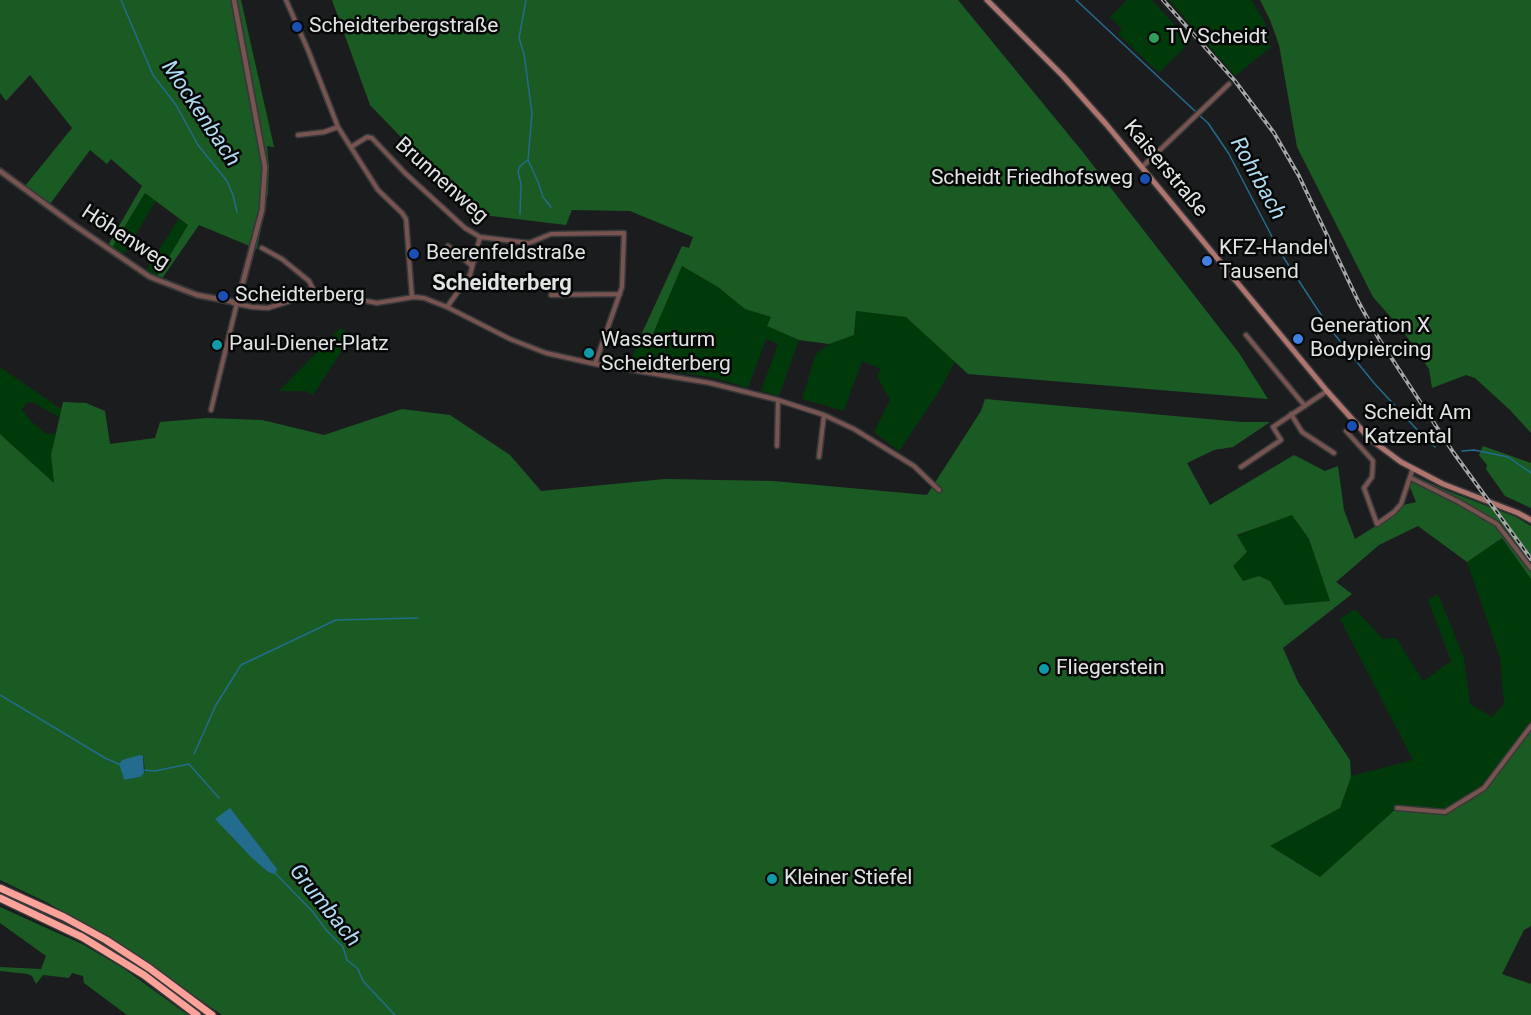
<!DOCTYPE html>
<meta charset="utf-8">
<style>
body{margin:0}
canvas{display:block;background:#1b1c1e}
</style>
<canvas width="1531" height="1015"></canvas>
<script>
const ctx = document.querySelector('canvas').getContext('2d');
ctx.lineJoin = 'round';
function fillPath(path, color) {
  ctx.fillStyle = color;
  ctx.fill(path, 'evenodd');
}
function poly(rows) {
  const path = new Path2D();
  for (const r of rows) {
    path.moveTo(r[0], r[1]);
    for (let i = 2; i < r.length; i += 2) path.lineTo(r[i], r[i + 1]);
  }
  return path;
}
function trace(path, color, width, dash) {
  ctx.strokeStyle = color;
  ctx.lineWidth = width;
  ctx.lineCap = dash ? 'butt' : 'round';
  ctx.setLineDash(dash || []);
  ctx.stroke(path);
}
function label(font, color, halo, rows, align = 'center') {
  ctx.font = font + ' Roboto,sans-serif';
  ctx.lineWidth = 5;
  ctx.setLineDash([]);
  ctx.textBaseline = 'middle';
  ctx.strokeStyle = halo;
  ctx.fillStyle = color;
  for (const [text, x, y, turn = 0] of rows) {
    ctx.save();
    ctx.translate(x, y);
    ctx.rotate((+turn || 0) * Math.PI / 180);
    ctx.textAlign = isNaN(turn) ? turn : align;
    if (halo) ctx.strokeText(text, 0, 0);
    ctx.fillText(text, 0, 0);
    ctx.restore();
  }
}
fillPath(poly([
 [1127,0,1152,0,1190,42,1159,73,1118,34,1122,29,1110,17],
 [1169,0,1251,0,1265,22,1271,47,1235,76],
 [145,193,156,201,122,257,111,249],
 [179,218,188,225,157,277,145,272],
 [682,266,718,287,745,309,772,317,767,326,799,340,779,396,761,391,778,344,766,339,748,388,715,378,629,365,642,333,652,336],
 [856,311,906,317,955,362,938,393,899,451,874,432,890,400,877,376,881,369,862,361,844,411,802,399,816,354,829,344,854,335],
 [340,328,352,335,313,395,306,391,279,391],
 [0,367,61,409,59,417,32,402,27,403,22,409,31,421,45,433,56,434,51,455,55,484,0,434],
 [1292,514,1309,539,1330,601,1285,605,1270,581,1259,576,1243,582,1233,566,1247,552,1237,536],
 [1502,538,1531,579,1531,727,1485,788,1445,812,1397,809,1320,877,1270,846,1340,808,1351,776,1413,760,1340,619,1355,609,1383,639,1396,638,1423,681,1451,661,1428,600,1438,594,1464,658,1470,704,1492,717,1504,704,1500,657,1467,562]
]), '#00390a');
fillPath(poly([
 [0,0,241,0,274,147,267,146,269,167,268,193,257,249,199,225,161,280,157,277,188,225,145,193,111,249,107,247,142,186,111,159,107,164,90,150,50,204,25,186,72,128,30,75,6,101,0,93],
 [332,0,958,0,1082,151,1239,353,1268,399,968,374,906,317,856,311,854,335,829,344,799,340,767,326,771,317,745,309,718,287,682,266,652,336,642,333,682,246,689,248,693,237,630,211,572,210,566,225,475,214,370,105],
 [1260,0,1531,0,1531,433,1510,410,1475,378,1466,375,1432,388,1429,369,1403,331,1373,297,1297,147,1279,45,1270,20],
 [985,399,1241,422,1270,422,1233,447,1214,450,1187,463,1210,505,1294,455,1325,471,1338,466,1344,510,1355,539,1387,519,1403,505,1416,502,1410,487,1413,475,1445,490,1516,517,1531,526,1531,579,1502,538,1467,562,1418,526,1379,545,1336,582,1352,594,1283,648,1298,682,1350,760,1351,777,1340,808,1270,846,1320,877,1397,808,1445,812,1485,788,1531,727,1531,926,1524,930,1502,974,1531,984,1531,1015,222,1015,112,939,46,902,0,880,0,434,54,483,51,455,63,402,86,403,105,411,110,444,155,438,160,422,207,418,262,420,324,435,402,409,450,415,510,455,541,491,665,479,773,481,927,495,981,411],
 [1292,515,1309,539,1330,601,1285,605,1270,581,1259,576,1243,581,1233,566,1247,552,1237,535],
 [143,756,145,771,140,777,124,780,119,764,122,760],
 [235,815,251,837,268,872,231,836],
 [1483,446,1531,463,1531,508,1505,496,1486,469,1487,465,1479,455],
 [0,907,82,944,123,968,188,1015,127,1015,84,983,83,976,72,973,69,978,43,975,36,984,32,976,28,974,0,971,0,967,41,969,46,956,0,923]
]), '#1a5b23');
fillPath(poly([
 [140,755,143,756,144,773,140,777,124,780,119,764,122,760],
 [230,808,277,869,275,874,268,872,251,857,215,819]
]), '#236c8d');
trace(poly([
 [121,0,153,75,176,105,198,145,227,181,233,195,237,212],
 [526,0,519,38,524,54,532,113,528,160,538,182,543,197,551,207],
 [1076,0,1196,112],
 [1199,115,1208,123,1229,154,1280,252,1331,330,1374,383,1423,436,1435,447],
 [520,214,521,184,518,172,520,166,528,160],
 [1462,451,1474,450,1508,457,1531,473],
 [0,695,105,758,121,765],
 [194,754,216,705,241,665,336,620,418,618],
 [143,770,155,771,189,764,219,798],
 [275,873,313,912,327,931,343,947,347,960,358,969,363,981,395,1015]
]), '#236c8d', 1.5);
const minor = poly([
 [286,0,308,50,338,127,378,190,402,213,406,219,412,297],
 [298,135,324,132,338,127],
 [351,147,367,137,372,138,405,173,465,228,480,237,529,243,551,234,624,233,622,287,595,364],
 [1142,167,1229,84],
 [448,246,472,266],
 [262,248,282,259,309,281,315,293],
 [551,295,620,294],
 [233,303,252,307,268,308,319,292,377,303,414,297,424,298,447,307,510,339,546,353,595,364,710,383,778,400,824,415,854,429,914,466,939,490],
 [447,307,470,275,480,237],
 [1246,335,1305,406],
 [211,410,237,303],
 [1291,414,1302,432,1334,453],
 [1346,431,1373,461,1372,477,1364,488,1377,524,1394,512,1401,504,1413,468],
 [777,446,778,400],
 [819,457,824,415],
 [1241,467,1281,440,1273,427,1327,391],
 [1411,478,1459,502,1497,524,1531,568],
 [1397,808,1445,812,1484,788,1531,726]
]);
const tertiary = poly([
 [0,171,74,225,150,277,197,295,234,302,239,297,262,210,265,167,234,0]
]);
const secondary = poly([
 [987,0,1063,76,1106,124,1327,391,1370,439,1401,462,1443,484,1518,513,1531,520]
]);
const motorway = poly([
 [0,888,64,917,106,940,149,968,212,1015],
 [0,898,82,937,144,975,197,1015]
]);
trace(minor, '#37383a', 7);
trace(tertiary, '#37383a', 8);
trace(secondary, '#37383a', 8);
trace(motorway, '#37383a', 10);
trace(minor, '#785450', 4);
trace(tertiary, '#785450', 4.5);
trace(secondary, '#ae746d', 5);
trace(motorway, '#fda298', 7);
const rail = poly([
 [1163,0,1235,81,1274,133,1299,176,1359,303,1379,339,1453,452,1531,559]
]);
trace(rail, '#a6a7a8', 4);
trace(rail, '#060707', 1.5, [4.5]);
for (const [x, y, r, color] of [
 [297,27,6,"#1a4fb4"],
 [1154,38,6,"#2e9e5b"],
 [1145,179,6,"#1a4fb4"],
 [414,254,6,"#1a4fb4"],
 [1207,261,6,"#3f7fe0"],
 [223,296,6,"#1a4fb4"],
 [1298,339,6,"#3f7fe0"],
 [217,345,6,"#0f9aa8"],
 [589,353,6,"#0f9aa8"],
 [1352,426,6,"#1a4fb4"],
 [1044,669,6,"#0f9aa8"],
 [772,879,6,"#0f9aa8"]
]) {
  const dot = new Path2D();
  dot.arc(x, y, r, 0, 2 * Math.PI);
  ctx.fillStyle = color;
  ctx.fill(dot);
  trace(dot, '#060707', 2);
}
label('21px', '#e2e3e4', '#060707', [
 ["Scheidterbergstraße",309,27],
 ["TV Scheidt",1166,38],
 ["Scheidt Friedhofsweg",1133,179,"right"],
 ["KFZ-Handel",1219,249],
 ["Tausend",1219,273],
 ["Beerenfeldstraße",426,254],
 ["Scheidterberg",235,296],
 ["Generation X",1310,327],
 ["Bodypiercing",1310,351],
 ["Wasserturm",601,341],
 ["Scheidterberg",601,365],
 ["Paul-Diener-Platz",229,345],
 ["Scheidt Am",1364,414],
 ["Katzental",1364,438],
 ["Fliegerstein",1056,669],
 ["Kleiner Stiefel",784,879]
], 'left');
label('21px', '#e2e3e4', '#060707', [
 ["Kaiserstraße",1165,169,50],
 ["Brunnenweg",441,181,42],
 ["Höhenweg",125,238,33]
]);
label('italic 22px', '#afdaf1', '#060707', [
 ["Mockenbach",200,114,56],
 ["Rohrbach",1257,179,61],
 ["Grumbach",324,906,51]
]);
label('bold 22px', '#e2e3e4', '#060707', [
 ["Scheidterberg",502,284]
]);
</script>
